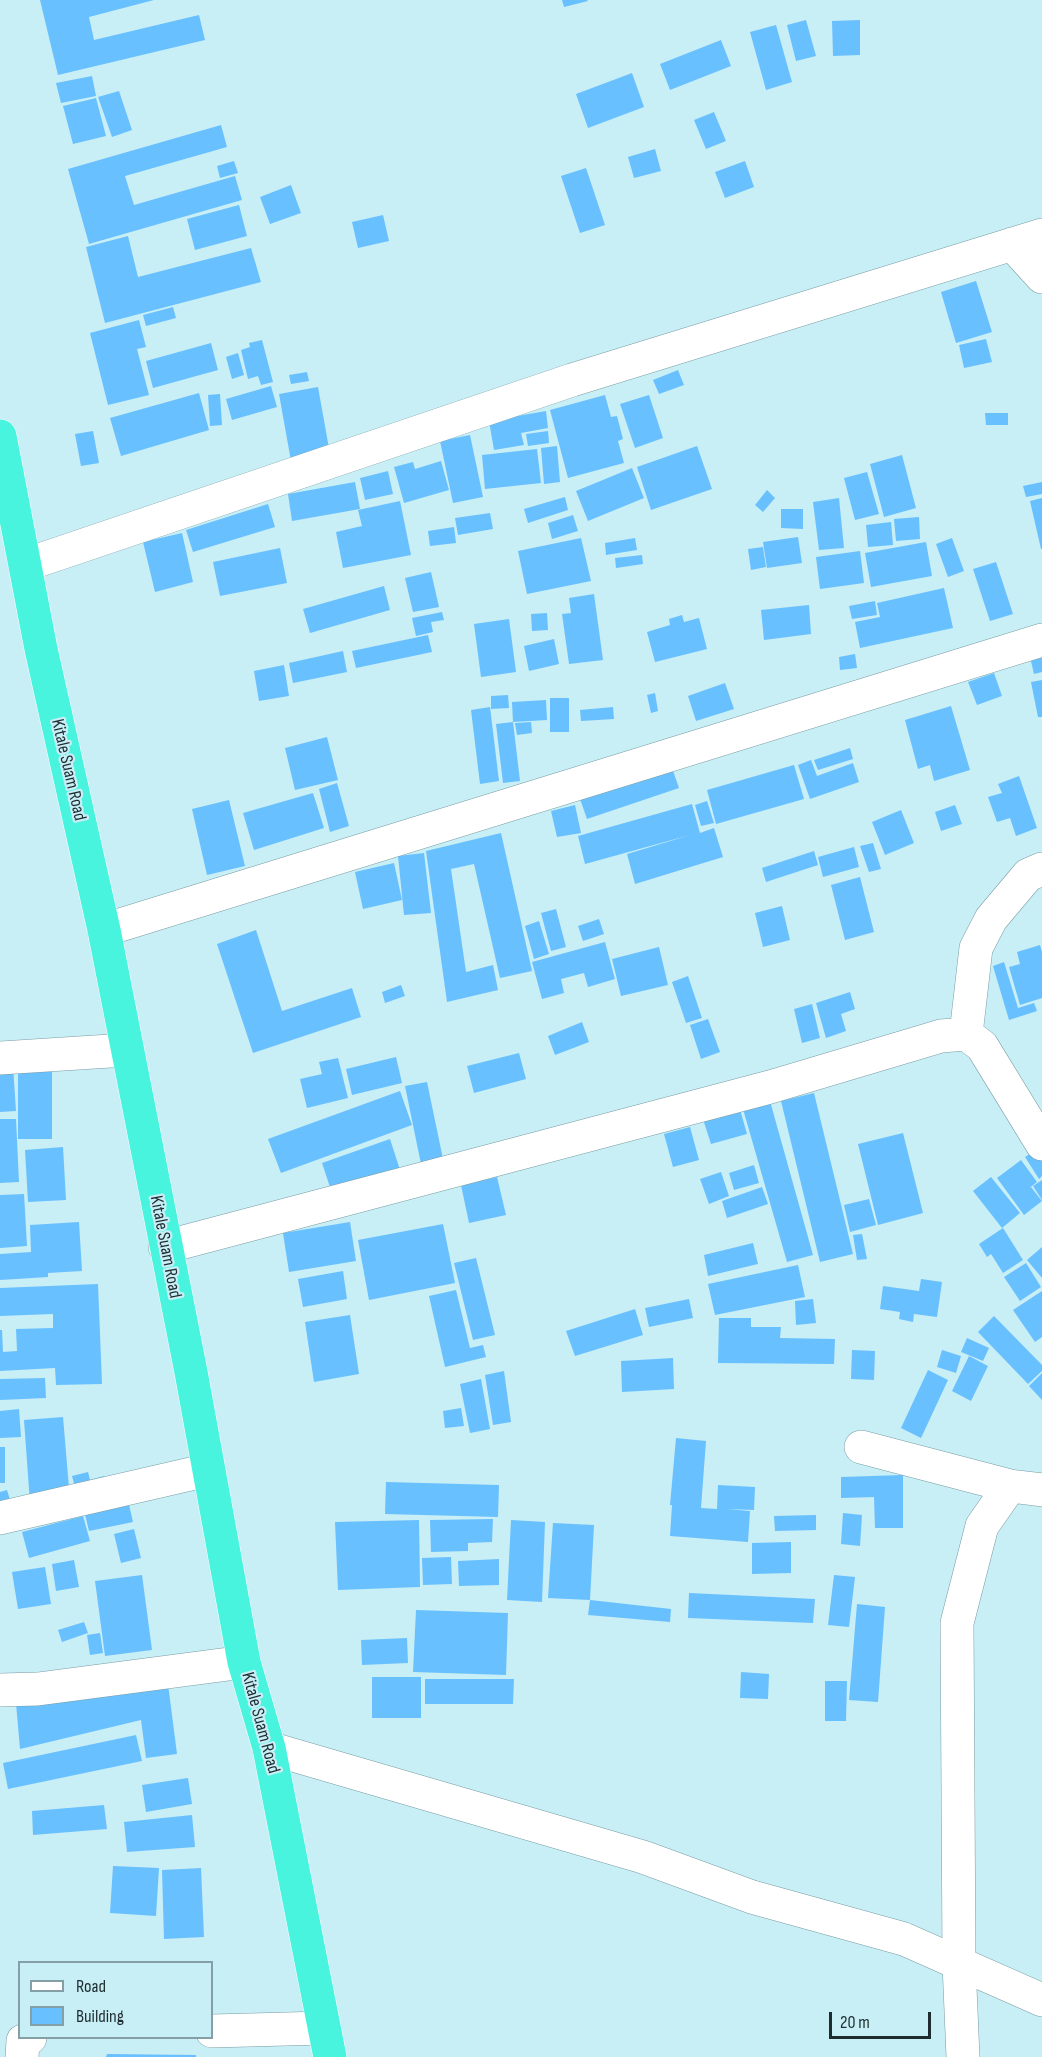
<!DOCTYPE html>
<style>
body{margin:0}
#map{position:relative;width:1042px;height:2057px;overflow:hidden;background:#c8eef6;font-family:"Sofia Sans Condensed",sans-serif}
canvas{display:block}
.legend{position:absolute;left:18px;top:1961px;width:195px;height:78px;box-sizing:border-box;background:#c8eef6;border:2px solid #84a0a6;margin:0;padding:8px 10px;list-style:none;font-size:18px;color:#1e2c2f}
.legend li{display:flex;align-items:center;gap:12px;height:30px}
.legend b{width:30px;border:2px solid #84a0a6}
.scale{position:absolute;left:829px;top:2012px;width:102px;height:27px;box-sizing:border-box;border:3px solid #1e2c2f;border-top:0;padding-left:8px;font-size:18px;line-height:21px;white-space:nowrap;color:#1e2c2f;-webkit-text-stroke:4px #c8eef6;paint-order:stroke}
</style>
<div id="map">
<canvas width="1042" height="2057"></canvas>
<ul class="legend">
<li><b style="height:8px;background:#fff"></b>Road</li>
<li><b style="height:16px;background:#69c0fe"></b>Building</li>
</ul>
<div class="scale">20 m</div>
</div>
<script>
const ctx = document.querySelector('canvas').getContext('2d');
ctx.lineJoin = 'round';
function fillPath(path, color) {
  ctx.fillStyle = color;
  ctx.fill(path, 'evenodd');
}
function poly(rows) {
  const path = new Path2D();
  for (const r of rows) {
    path.moveTo(r[0], r[1]);
    for (let i = 2; i < r.length; i += 2) path.lineTo(r[i], r[i + 1]);
  }
  return path;
}
function trace(path, color, width, dash) {
  ctx.strokeStyle = color;
  ctx.lineWidth = width;
  ctx.lineCap = dash ? 'butt' : 'round';
  ctx.setLineDash(dash || []);
  ctx.stroke(path);
}
function label(font, color, halo, rows, align = 'center') {
  ctx.font = font + ' "Sofia Sans Condensed",sans-serif';
  ctx.lineWidth = 4.5;
  ctx.setLineDash([]);
  ctx.textBaseline = 'middle';
  ctx.strokeStyle = halo;
  ctx.fillStyle = color;
  for (const [text, x, y, turn = 0] of rows) {
    ctx.save();
    ctx.translate(x, y);
    ctx.rotate((+turn || 0) * Math.PI / 180);
    ctx.textAlign = isNaN(turn) ? turn : align;
    if (halo) ctx.strokeText(text, 0, 0);
    ctx.fillText(text, 0, 0);
    ctx.restore();
  }
}
fillPath(poly([
 [40,0,154,0,89,17,94,40,199,15,205,40,58,75],
 [562,0,587,0,588,1,564,7],
 [806,20,816,56,796,61,787,25],
 [860,20,860,55,833,56,832,21],
 [776,25,792,82,766,90,750,32],
 [721,40,731,66,670,90,660,64],
 [632,73,644,107,588,128,576,94],
 [92,76,96,96,61,103,56,83],
 [119,91,132,130,112,137,98,97],
 [96,98,106,136,73,144,63,106],
 [714,112,726,141,706,149,694,120],
 [221,125,227,147,125,176,134,205,235,176,242,200,89,244,68,169],
 [655,149,661,171,634,178,628,157],
 [234,161,238,173,220,178,217,166],
 [745,161,754,187,725,198,715,172],
 [586,168,605,225,580,233,561,176],
 [291,185,301,213,270,224,260,197],
 [239,205,247,236,195,250,187,219],
 [383,215,389,241,358,248,352,222],
 [128,236,138,277,251,248,261,282,105,323,86,247],
 [976,281,992,332,956,343,941,292],
 [173,307,176,318,146,326,143,315],
 [139,320,146,347,137,349,149,395,108,405,90,333],
 [986,339,992,362,964,368,959,345],
 [262,340,273,382,261,385,258,376,248,379,241,350,250,347,249,343],
 [211,343,218,370,153,388,146,361],
 [238,353,244,375,232,379,226,357],
 [678,370,684,385,659,394,653,380],
 [307,372,309,381,291,384,289,375],
 [271,386,277,407,232,420,226,399],
 [318,387,330,454,291,461,279,394],
 [199,393,209,430,121,456,110,418],
 [220,394,222,425,210,426,208,395],
 [605,395,611,417,617,416,623,439,618,441,624,463,568,478,550,410],
 [649,395,663,438,635,448,620,404],
 [546,411,548,428,521,433,524,445,494,450,489,421],
 [985,413,1008,413,1008,425,986,425],
 [93,431,99,463,81,466,75,434],
 [548,431,549,443,528,446,526,434],
 [470,435,483,497,453,503,440,441],
 [557,446,560,482,544,484,541,448],
 [697,446,712,489,651,510,637,467],
 [537,449,541,483,485,489,482,455],
 [902,455,916,508,884,517,870,464],
 [441,461,449,490,404,503,394,467,413,462,415,469],
 [632,468,644,498,588,521,576,491],
 [388,471,393,494,365,500,360,478],
 [867,472,879,514,855,520,844,478],
 [355,482,360,509,292,521,288,494],
 [1042,482,1042,494,1026,497,1023,486],
 [767,490,775,498,763,512,755,505],
 [565,497,568,510,528,523,524,509],
 [839,498,844,548,819,550,813,502],
 [1042,498,1042,549,1041,549,1030,501],
 [400,501,411,555,343,568,336,532,362,526,358,510],
 [268,504,275,527,193,552,186,530],
 [781,509,803,509,803,529,781,528],
 [490,513,493,529,458,535,455,518],
 [573,515,578,531,552,539,548,523],
 [919,517,920,539,896,541,894,519],
 [891,522,893,545,868,547,866,525],
 [454,527,456,543,430,546,428,531],
 [182,533,193,582,155,592,143,542],
 [798,537,802,563,767,568,763,542],
 [581,538,591,581,527,594,518,551],
 [635,538,637,550,606,555,605,543],
 [952,538,964,571,948,577,936,544],
 [926,542,932,576,871,587,865,553],
 [763,547,766,567,751,570,748,549],
 [280,548,287,583,220,596,213,562],
 [860,551,864,583,820,589,816,557],
 [642,555,643,564,616,568,615,558],
 [996,562,1013,614,990,621,973,569],
 [431,572,439,607,413,612,405,578],
 [384,586,390,610,310,633,303,609],
 [944,588,953,628,860,648,855,622,880,617,877,603],
 [594,594,603,660,569,664,562,614,571,613,569,598],
 [875,601,877,615,852,619,849,606],
 [809,605,811,634,764,640,761,610],
 [442,612,444,620,431,622,433,632,416,636,412,618],
 [547,613,548,630,532,631,531,614],
 [682,615,684,622,699,618,707,649,655,662,647,632,670,625,669,619],
 [509,619,516,672,481,677,474,624],
 [428,635,432,652,356,668,352,651],
 [554,639,559,664,529,671,524,646],
 [343,651,347,672,293,683,289,663],
 [855,654,857,668,840,670,839,657],
 [1042,654,1042,672,1034,674,1030,657],
 [284,665,289,696,259,701,254,671],
 [994,673,1002,696,977,705,968,682],
 [1042,680,1042,717,1038,717,1031,682],
 [725,683,734,709,696,721,688,696],
 [655,693,658,711,651,713,647,695],
 [508,695,509,708,491,709,491,696],
 [550,698,569,698,569,732,550,732],
 [546,700,547,720,513,722,512,702],
 [951,706,970,770,934,781,930,765,918,769,905,720],
 [490,707,499,781,480,784,471,710],
 [613,707,614,719,581,721,580,710],
 [513,722,520,781,503,783,496,724],
 [531,722,532,733,517,735,515,723],
 [327,737,338,780,295,790,285,748],
 [850,748,853,759,818,770,814,760],
 [811,760,817,776,853,763,859,782,810,799,798,765],
 [671,765,679,788,587,819,579,796],
 [794,765,804,799,716,824,707,790],
 [1019,776,1037,828,1016,836,1010,818,997,822,988,797,1002,793,998,784],
 [337,783,349,826,330,832,319,789],
 [313,793,324,828,254,850,243,813],
 [229,800,245,866,207,875,192,809],
 [707,801,714,823,701,826,695,805],
 [692,804,700,833,714,828,723,857,635,884,627,854,690,835,585,864,578,836],
 [575,805,581,833,557,837,551,811],
 [955,805,962,824,941,831,935,812],
 [901,810,914,843,885,855,872,822],
 [501,833,532,971,500,978,474,864,451,869,466,972,493,965,498,990,447,1002,426,851],
 [873,843,881,869,869,872,860,846],
 [854,847,859,867,823,877,818,857],
 [814,851,818,865,766,882,762,868],
 [424,853,431,913,404,915,398,856],
 [394,863,402,900,363,909,355,872],
 [860,877,874,932,845,940,831,885],
 [782,906,790,940,763,947,755,913],
 [556,909,566,947,551,951,541,913],
 [599,919,604,934,583,941,578,926],
 [539,921,549,954,534,959,525,926],
 [256,930,282,1011,352,988,361,1017,253,1053,217,944],
 [605,942,615,979,588,987,584,973,561,979,564,993,542,999,532,962],
 [1040,945,1042,952,1042,998,1020,1005,1009,967,1020,964,1017,952],
 [659,947,668,985,621,996,612,959],
 [1004,962,1018,1008,1034,1003,1037,1011,1009,1020,993,966],
 [688,976,702,1018,686,1023,672,982],
 [401,985,405,996,385,1003,382,992],
 [850,992,855,1009,841,1014,846,1031,826,1038,816,1003],
 [812,1004,820,1038,802,1043,794,1009],
 [708,1019,720,1052,701,1059,690,1025],
 [582,1022,589,1042,555,1055,548,1036],
 [519,1053,526,1079,474,1093,467,1066],
 [396,1057,402,1083,352,1095,346,1069],
 [338,1058,348,1098,307,1108,300,1079,322,1074,319,1062],
 [0,1066,13,1066,16,1111,0,1112],
 [18,1069,52,1069,52,1139,18,1139],
 [427,1082,443,1159,421,1164,405,1086],
 [400,1091,412,1125,281,1173,268,1139],
 [814,1093,853,1254,820,1262,781,1101],
 [770,1101,813,1255,787,1262,743,1109],
 [739,1106,747,1134,711,1144,702,1116],
 [0,1119,16,1119,19,1182,0,1183],
 [690,1127,699,1160,673,1167,664,1134],
 [903,1133,923,1213,878,1225,858,1144],
 [390,1139,401,1173,333,1196,322,1163],
 [63,1147,66,1200,28,1202,25,1150],
 [1036,1150,1042,1160,1042,1176,1039,1179,1025,1157],
 [1021,1160,1037,1182,1028,1189,1031,1187,1042,1201,1024,1215,997,1178],
 [754,1165,759,1183,734,1190,729,1173],
 [721,1172,729,1196,709,1204,700,1179],
 [497,1177,506,1215,469,1223,461,1185],
 [991,1177,1020,1213,1002,1228,973,1191],
 [1042,1180,1042,1200,1033,1186],
 [762,1187,768,1204,727,1218,722,1201],
 [24,1194,27,1246,0,1248,0,1195],
 [869,1199,876,1225,850,1232,844,1205],
 [79,1222,82,1271,48,1273,48,1277,0,1280,0,1254,31,1252,30,1225],
 [350,1222,356,1261,289,1272,283,1233],
 [443,1224,455,1283,369,1300,358,1240],
 [1003,1228,1023,1260,1003,1273,991,1254,987,1257,979,1244],
 [862,1234,867,1259,857,1260,853,1235],
 [753,1243,758,1264,708,1276,704,1255],
 [1042,1247,1042,1278,1027,1260],
 [476,1258,495,1335,473,1340,454,1263],
 [1026,1263,1041,1287,1020,1301,1004,1277],
 [798,1265,805,1297,715,1315,708,1284],
 [343,1271,347,1299,303,1307,298,1279],
 [921,1279,942,1282,937,1317,914,1314,913,1322,899,1319,900,1312,880,1309,883,1286,919,1291],
 [98,1284,102,1384,56,1385,55,1368,0,1371,0,1330,2,1330,3,1352,17,1351,16,1329,53,1328,53,1314,0,1316,0,1288],
 [456,1290,470,1348,483,1345,486,1357,445,1367,429,1296],
 [1042,1291,1042,1337,1035,1342,1013,1310],
 [689,1299,693,1318,649,1327,645,1308],
 [813,1299,816,1323,796,1325,795,1301],
 [635,1309,643,1335,575,1356,566,1331],
 [350,1315,359,1374,314,1382,305,1322],
 [994,1316,1042,1365,1042,1371,1028,1384,978,1332],
 [719,1318,751,1318,751,1327,781,1327,780,1338,835,1339,834,1364,718,1363],
 [967,1338,989,1348,983,1361,961,1352],
 [852,1350,875,1351,874,1380,851,1379],
 [942,1350,961,1356,956,1373,937,1367],
 [969,1356,988,1366,971,1401,952,1391],
 [673,1358,674,1389,622,1392,621,1361],
 [928,1370,948,1380,921,1438,901,1428],
 [504,1371,511,1422,493,1425,485,1375],
 [1042,1373,1042,1400,1029,1386],
 [45,1378,46,1398,0,1400,0,1379],
 [481,1379,490,1429,470,1433,460,1384],
 [461,1408,464,1426,445,1428,443,1411],
 [19,1409,21,1437,0,1438,0,1411],
 [63,1417,70,1500,30,1503,24,1420],
 [676,1438,706,1441,701,1508,717,1509,718,1485,755,1487,754,1510,726,1509,750,1511,748,1542,670,1536,672,1505,670,1505],
 [0,1447,5,1447,5,1483,0,1483],
 [88,1472,90,1480,104,1476,107,1490,78,1498,72,1476],
 [903,1475,903,1528,875,1528,874,1497,841,1498,841,1477],
 [386,1482,499,1485,498,1517,385,1514],
 [7,1490,13,1510,0,1514,0,1492],
 [127,1496,133,1522,89,1531,83,1506],
 [843,1513,862,1515,860,1546,841,1544],
 [816,1515,816,1530,775,1531,774,1516],
 [83,1516,90,1541,29,1558,22,1532],
 [493,1519,492,1542,468,1543,468,1551,431,1552,430,1520],
 [419,1520,420,1587,338,1590,335,1522],
 [511,1520,545,1522,542,1602,507,1600],
 [553,1523,594,1525,590,1600,548,1598],
 [134,1529,141,1558,121,1563,114,1534],
 [791,1542,791,1573,752,1574,752,1543],
 [451,1557,452,1584,423,1585,422,1558],
 [499,1559,499,1585,459,1586,458,1561],
 [74,1560,79,1587,56,1591,52,1564],
 [45,1567,51,1604,18,1609,12,1572],
 [142,1575,152,1650,105,1656,95,1581],
 [834,1575,855,1577,849,1627,828,1625],
 [689,1593,815,1599,813,1623,688,1618],
 [590,1600,671,1609,670,1622,588,1615],
 [857,1604,885,1607,878,1702,849,1700],
 [416,1610,508,1613,506,1675,413,1672],
 [84,1622,88,1633,62,1642,58,1630],
 [100,1633,103,1653,90,1655,87,1635],
 [407,1638,408,1663,362,1665,361,1640],
 [741,1672,769,1674,768,1699,740,1698],
 [372,1677,421,1677,421,1718,372,1718],
 [425,1679,514,1679,513,1704,425,1704],
 [825,1681,847,1681,846,1721,825,1721],
 [168,1684,177,1754,146,1758,141,1720,20,1749,16,1703],
 [136,1735,142,1761,8,1789,3,1763],
 [188,1778,192,1804,146,1812,142,1785],
 [104,1805,107,1829,33,1835,32,1811],
 [192,1815,195,1847,127,1852,124,1822],
 [113,1866,159,1868,156,1916,110,1913],
 [201,1868,204,1937,164,1939,162,1870],
 [107,2054,196,2055,196,2057,106,2057]
]), '#69c0fe');
const minor = poly([
 [1012,244,1042,277],
 [25,565,572,380,1042,235],
 [104,930,1042,640],
 [966,1034,976,948,991,919,1028,875,1042,869],
 [0,1058,126,1050],
 [165,1247,770,1087,941,1036,966,1034,982,1046,1042,1144],
 [861,1447,1010,1486],
 [0,1518,208,1470],
 [0,1690,38,1689,244,1662],
 [269,1748,643,1857,752,1897,904,1939,1042,2000],
 [212,2031,324,2028],
 [22,2057,23,2041,30,2038],
 [963,2057,959,1964,957,1623,982,1526,1010,1486,1042,1490]
]);
const trunk = poly([
 [0,436,41,649,104,930,191,1372,244,1662,269,1748,330,2057]
]);
trace(minor, '#799da4', 34);
trace(trunk, '#fff', 34);
trace(minor, '#fff', 33);
trace(trunk, '#48f4de', 33);
label('18px', '#1e2c2f', '#c8eef6', [
 ["Kitale Suam Road",68,770,77],
 ["Kitale Suam Road",165,1247,79],
 ["Kitale Suam Road",260,1723,75]
]);
</script>
